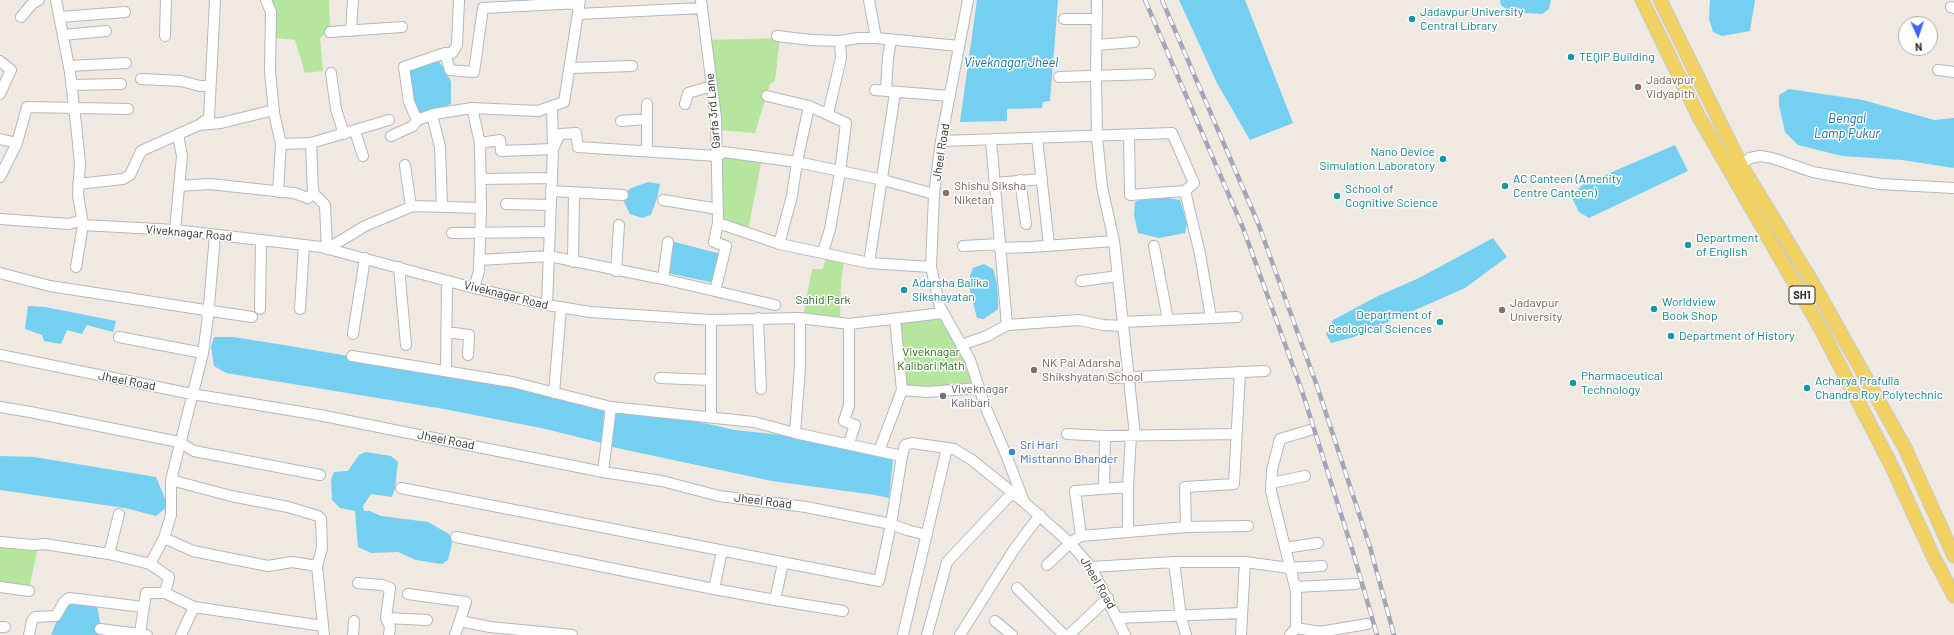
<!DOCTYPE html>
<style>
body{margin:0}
#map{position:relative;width:1954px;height:635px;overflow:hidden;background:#efe9e1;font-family:Barlow,sans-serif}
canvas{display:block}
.north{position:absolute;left:1898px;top:16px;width:40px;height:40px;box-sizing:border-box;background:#fff;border:1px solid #ababab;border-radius:50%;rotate:177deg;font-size:11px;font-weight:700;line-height:16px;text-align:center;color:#2e2e2e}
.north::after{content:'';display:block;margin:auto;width:14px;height:18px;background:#4264fb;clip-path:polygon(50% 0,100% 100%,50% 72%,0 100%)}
</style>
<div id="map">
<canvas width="1954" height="635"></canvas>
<div class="north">N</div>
</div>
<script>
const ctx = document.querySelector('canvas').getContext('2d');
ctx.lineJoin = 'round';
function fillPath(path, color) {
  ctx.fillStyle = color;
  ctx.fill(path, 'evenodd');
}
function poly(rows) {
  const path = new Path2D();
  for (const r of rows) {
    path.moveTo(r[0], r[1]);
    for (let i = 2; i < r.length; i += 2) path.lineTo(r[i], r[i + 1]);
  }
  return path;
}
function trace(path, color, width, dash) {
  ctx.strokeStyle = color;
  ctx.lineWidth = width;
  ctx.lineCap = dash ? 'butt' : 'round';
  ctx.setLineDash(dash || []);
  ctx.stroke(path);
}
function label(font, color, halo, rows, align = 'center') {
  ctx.font = font + ' Barlow,sans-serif';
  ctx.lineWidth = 3;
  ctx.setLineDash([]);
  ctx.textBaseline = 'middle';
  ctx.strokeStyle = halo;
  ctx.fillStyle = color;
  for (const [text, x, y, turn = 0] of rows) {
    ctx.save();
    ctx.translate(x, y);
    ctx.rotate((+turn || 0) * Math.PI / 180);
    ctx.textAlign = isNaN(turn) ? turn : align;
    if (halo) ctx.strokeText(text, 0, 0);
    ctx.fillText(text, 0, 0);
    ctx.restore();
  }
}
fillPath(poly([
 [269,0,329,0,330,30,320,38,323,71,305,73,295,40,274,38],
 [780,38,775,81,770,84,755,133,720,130,708,40],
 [724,154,762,158,748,231,721,222,719,160],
 [826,257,844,262,841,280,840,319,803,316,812,269,823,269],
 [941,316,967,359,976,386,928,390,899,387,897,320],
 [0,545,38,547,29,589,0,585]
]), '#b6e59e');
fillPath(poly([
 [977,0,1058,0,1050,101,1043,102,1042,108,1007,109,1007,121,960,122],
 [1179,0,1245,0,1293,123,1250,140,1217,83],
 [1500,0,1551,0,1549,9,1542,14,1510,12,1501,5],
 [1710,0,1755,0,1750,31,1722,36,1713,32,1709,19],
 [437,59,446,71,451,82,451,104,422,114,417,112,410,98,408,66],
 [1789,89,1863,100,1934,120,1954,118,1954,168,1902,160,1842,156,1798,145,1785,132,1779,105,1779,95],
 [1675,145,1688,171,1589,218,1579,212,1571,196,1582,185],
 [648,182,660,184,657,198,651,215,642,218,630,214,624,202,629,189],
 [1148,197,1168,198,1180,200,1187,224,1185,233,1159,238,1138,233,1134,215,1135,202],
 [1493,238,1507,257,1465,288,1354,337,1331,343,1326,334,1333,320,1378,296,1419,278],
 [671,241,721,254,714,283,668,273],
 [984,264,993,269,997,283,998,300,998,309,984,319,977,318,969,287,970,276,973,268],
 [28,306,45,307,116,321,113,332,87,325,82,334,67,330,61,344,44,341,42,335,25,329],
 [214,337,233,337,290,346,511,384,604,411,602,443,541,428,444,409,226,373,214,366,211,347],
 [617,410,650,411,735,430,791,436,893,460,889,498,875,495,772,481,612,447,612,429],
 [366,452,391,456,398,462,395,488,392,497,371,494,363,506,364,511,370,511,381,516,428,522,449,534,452,543,448,560,442,564,416,560,398,552,371,553,358,547,355,511,340,508,332,500,331,480,334,472,348,471,359,455],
 [0,456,34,457,156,477,168,506,156,516,125,508,0,490],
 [65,601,97,606,100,622,98,635,51,635]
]), '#75cff0');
const minor = poly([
 [56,0,70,72,76,124,80,163,78,195,83,225,175,230,321,247,474,288,547,305,590,312,711,320,800,318,849,324,943,313],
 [266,0,271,12,270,71,274,113,281,144,278,192],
 [701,0,716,118,718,223,714,242,726,246,715,291],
 [869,0,876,38],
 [968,0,941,141,934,194,931,267,940,307,970,360,985,406,1007,457,1024,502,1070,543,1091,567,1125,635],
 [1097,0,1096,76,1097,137,1102,187,1114,241,1135,435],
 [579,3,483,8,474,72,450,70,445,53,404,67,409,102,417,120,434,114,472,108,538,111,564,102,580,0],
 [1951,7,1954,8],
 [578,14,702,8],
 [21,17,32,4,39,0],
 [60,17,125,12],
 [1064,19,1097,19],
 [351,31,353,0],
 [330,32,402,27],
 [63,35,106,31],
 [165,36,166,0],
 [777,36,811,40,840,41,858,38,876,38,959,46],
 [1096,45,1134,42],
 [445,53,452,53,457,45,459,0],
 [0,61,11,70,0,94],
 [69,66,126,63],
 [570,68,632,66],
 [1938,70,1954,72],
 [331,73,336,109,344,134],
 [1059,77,1150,74],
 [141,79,181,81,200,86,210,86],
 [71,85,121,84],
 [875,90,950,96],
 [886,91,888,57,891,40],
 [767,96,809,106,846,123,840,172,830,229,823,252],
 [647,104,647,151],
 [685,104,688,93,712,86],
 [472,108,480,143,481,208,479,271,474,288],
 [828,114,841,58,840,41],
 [432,115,440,147,442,207],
 [621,121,647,119],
 [199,125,221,123,274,110],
 [355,131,363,156],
 [1129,135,1130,195,1185,191],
 [391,136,413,126,417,120],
 [1037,138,1049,245],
 [0,139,17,143],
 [991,140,1007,325],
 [941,141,1172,133,1194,183,1185,191,1200,254,1211,318],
 [311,143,313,193,325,205,327,249,365,226,413,206,481,208],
 [480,143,500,140,501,151,553,149,560,134,576,133,578,147,717,156,723,152,761,157,797,162,883,180,934,194],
 [281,144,311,143,389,120],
 [405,165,411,207],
 [1736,169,1750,158,1760,156,1772,158,1813,172,1880,184,1954,188],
 [0,177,17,143,27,107,128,109],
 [481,179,552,178],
 [1020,180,1026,224],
 [995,183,1042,179],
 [78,184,123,179,130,175,141,151,199,125,209,118,215,0],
 [179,186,209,184,294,193,308,198,313,193],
 [551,191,623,195],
 [663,200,718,209],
 [506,204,551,205],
 [0,219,69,224,82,220],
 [718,223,780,244,869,263,931,267],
 [175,230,182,156,178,134],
 [452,233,550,232],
 [779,244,792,196,797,162,809,106],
 [963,246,999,244],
 [1154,246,1168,320],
 [999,248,1031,247,1114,241],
 [479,260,549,256,663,279,775,305],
 [573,262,574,193],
 [869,263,895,93],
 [76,267,83,225],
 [399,267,406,345],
 [616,271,619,225],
 [0,273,50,286,205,310,208,317,203,353,171,480,171,515,164,538,150,564],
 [663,279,668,242],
 [1081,281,1118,276],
 [547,305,553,149,552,106],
 [260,309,261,240],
 [300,309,304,245],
 [205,310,252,317],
 [208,317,215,235],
 [758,318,761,389],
 [1122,322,1237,317],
 [447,332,469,335,468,355],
 [353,334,365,258],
 [119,337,203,353],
 [961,345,987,336,1007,325,1079,320,1103,325,1123,326],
 [0,355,192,394,319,415,603,472,662,481,719,496,806,507,891,524,907,530,927,535],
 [352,356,512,382,611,407,754,422,795,433,902,456,905,445,912,443,954,449,972,460,1024,502],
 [446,371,447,281],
 [660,378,711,380],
 [1112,378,1265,371],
 [902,390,927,392,979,388],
 [554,393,561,308],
 [0,407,30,412,179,442,194,451,320,475],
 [711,416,711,320],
 [795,433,800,367,800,318],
 [1067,434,1105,436,1236,434],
 [849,443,855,425,844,421,849,406,849,324],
 [879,451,902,390,895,319],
 [603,472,611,407],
 [171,480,231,496,288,507,318,516,321,519,322,548,317,566,324,635],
 [1272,483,1305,476],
 [1104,487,1105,436],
 [401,488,879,581,891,524,902,456],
 [1186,527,1185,487,1234,484,1240,372],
 [1128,531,1128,487,1131,435],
 [1081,536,1075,491,1128,487],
 [456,537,714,589,722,551],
 [164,538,193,551,268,566,292,562,317,566],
 [0,542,33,545,44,544,109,554,150,564,169,577,165,593],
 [1285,548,1318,543],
 [109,554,119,514],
 [1174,562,1181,617,1186,635],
 [783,563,775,600,843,611],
 [1047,565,1070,543,1081,536,1186,527,1248,526],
 [1091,567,1174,562,1245,562,1289,568,1322,566],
 [358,583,382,585,390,588,386,618,390,627,389,635],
 [0,587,29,591],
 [1295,587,1356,584],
 [1017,588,1064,635],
 [714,589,775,600],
 [408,594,466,602,455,635],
 [386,618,427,620],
 [1118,618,1242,613],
 [460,621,490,627,572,635],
 [995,621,1012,635],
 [0,627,5,627],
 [1296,628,1320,632,1367,624],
 [100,629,147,635],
 [140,633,146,593,165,593,194,607],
 [29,635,32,621,35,617,56,616,64,602,69,598,143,607],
 [181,635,194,607,323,626],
 [353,635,354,621],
 [903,635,947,448],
 [927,635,947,562,1012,493],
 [960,635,1015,548,1040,515],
 [1069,635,1108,598],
 [1241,635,1245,562],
 [1290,635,1296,628,1296,591,1271,491,1272,470,1280,439,1310,430]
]);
const major = poly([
 [1642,0,1699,117,1822,331,1892,467,1933,556,1954,596],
 [1660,0,1741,165,1815,287,1905,448,1954,556]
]);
trace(minor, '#b4b7c1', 12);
trace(major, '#c9c9c9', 15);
trace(minor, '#fff', 10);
trace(major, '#f2d163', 13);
const rail = poly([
 [1145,0,1243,228,1302,391,1353,552,1377,635],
 [1162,0,1258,223,1317,386,1370,547,1394,635]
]);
trace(rail, '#a3a6b8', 4.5);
trace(rail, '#fff', 3, [9]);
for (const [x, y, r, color] of [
 [1412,19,4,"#0f9aa8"],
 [1571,57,4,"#0f9aa8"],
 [1638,87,4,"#8d6e63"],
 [1443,159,4,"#0f9aa8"],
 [1505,186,4,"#0f9aa8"],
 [946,193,4,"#8d6e63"],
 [1337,196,4,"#0f9aa8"],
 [1688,245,4,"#0f9aa8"],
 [904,290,4,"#0f9aa8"],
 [1654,309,4,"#0f9aa8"],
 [1502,310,4,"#8d6e63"],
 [1440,322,4,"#0f9aa8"],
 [1671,336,4,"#0f9aa8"],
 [1034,370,4,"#8d6e63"],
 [1573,383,4,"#0f9aa8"],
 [1807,388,4,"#0f9aa8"],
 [943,396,4,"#6b7280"],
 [1012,452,4,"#3f7fe0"]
]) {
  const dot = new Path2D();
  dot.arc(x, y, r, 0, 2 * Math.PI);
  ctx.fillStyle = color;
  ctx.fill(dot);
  trace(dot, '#fff', 1.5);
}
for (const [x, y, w] of [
 [1802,295,26]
]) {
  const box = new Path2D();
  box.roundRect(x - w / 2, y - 9, w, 18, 3);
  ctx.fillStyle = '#fff';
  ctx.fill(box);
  trace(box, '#2e2e2e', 1);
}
label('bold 11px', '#2e2e2e', null, [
 ["SH1",1802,295]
]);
label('12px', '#0d838f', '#fff', [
 ["Jadavpur University",1420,12],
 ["Central Library",1420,26],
 ["TEQIP Building",1579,57],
 ["Nano Device",1435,152,"right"],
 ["Simulation Laboratory",1435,166,"right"],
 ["AC Canteen (Amenity",1513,179],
 ["Centre Canteen)",1513,193],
 ["School of",1345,189],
 ["Cognitive Science",1345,203],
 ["Department",1696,238],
 ["of English",1696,252],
 ["Adarsha Balika",912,283],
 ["Sikshayatan",912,297],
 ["Worldview",1662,302],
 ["Book Shop",1662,316],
 ["Department of",1432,315,"right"],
 ["Geological Sciences",1432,329,"right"],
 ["Department of History",1679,336],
 ["Pharmaceutical",1581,376],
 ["Technology",1581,390],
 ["Acharya Prafulla",1815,381],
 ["Chandra Roy Polytechnic",1815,395]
], 'left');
label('12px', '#785e54', '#fff', [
 ["Jadavpur",1646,80],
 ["Vidyapith",1646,94],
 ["Shishu Siksha",954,186],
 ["Niketan",954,200],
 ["Jadavpur",1510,303],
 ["University",1510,317],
 ["NK Pal Adarsha",1042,363],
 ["Shikshyatan School",1042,377]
], 'left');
label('12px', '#2e2e2e', '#fff', [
 ["Garfa 3rd Lane",713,111,-95],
 ["Jheel Road",941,152,-81],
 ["Viveknagar Road",189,233,5],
 ["Viveknagar Road",506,295,14],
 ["Jheel Road",127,381,11],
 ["Jheel Road",446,440,11],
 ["Jheel Road",763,501,7],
 ["Jheel Road",1098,583,60]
]);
label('12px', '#2c6e1b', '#fff', [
 ["Sahid Park",823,300],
 ["Viveknagar",931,352],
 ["Kalibari Math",931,366]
]);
label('12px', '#5b616d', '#fff', [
 ["Viveknagar",951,389],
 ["Kalibari",951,403]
], 'left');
label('12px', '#366cbe', '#fff', [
 ["Sri Hari",1020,445],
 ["Misttanno Bhander",1020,459]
], 'left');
label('italic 13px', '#0d6fa3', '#fff', [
 ["Viveknagar Jheel",1011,63],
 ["Bengal",1847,119],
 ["Lamp Pukur",1847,134]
]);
</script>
